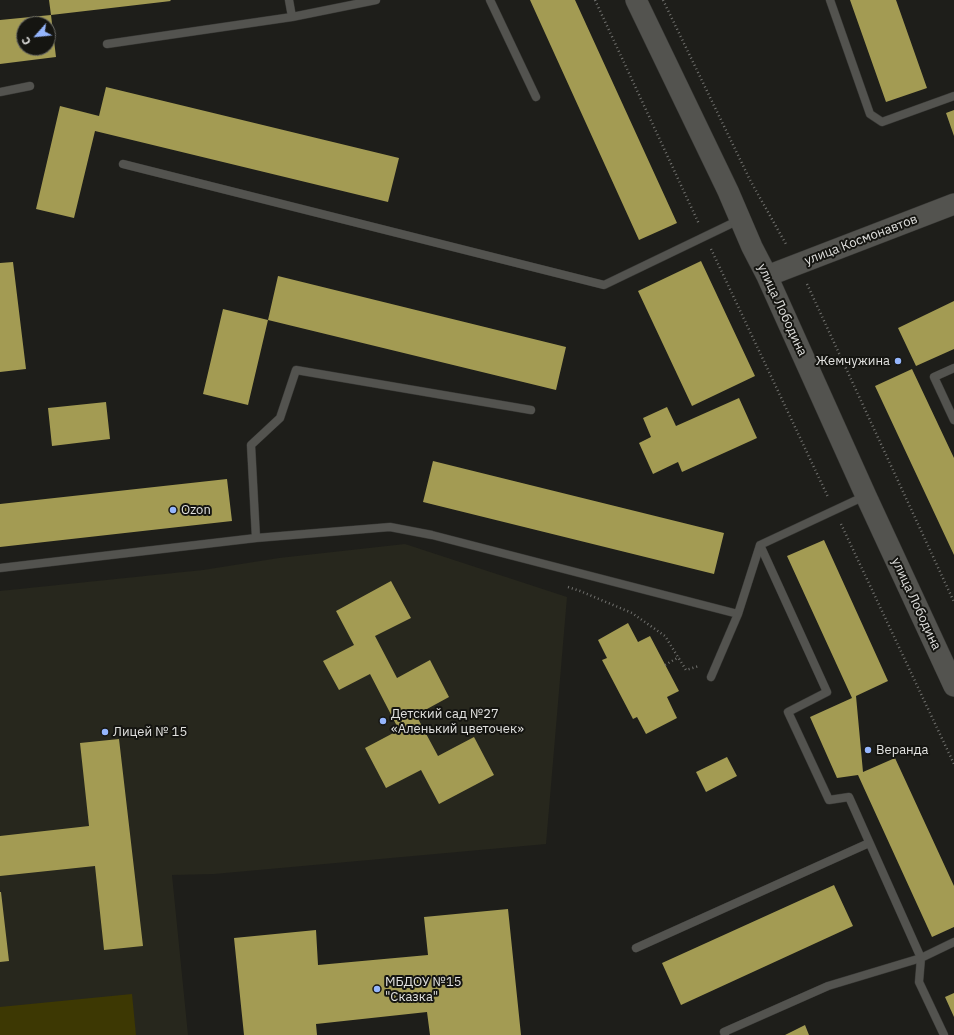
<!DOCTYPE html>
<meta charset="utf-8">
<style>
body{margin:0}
#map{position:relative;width:954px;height:1035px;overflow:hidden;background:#1e1e1a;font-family:"IBM Plex Sans",sans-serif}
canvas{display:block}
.north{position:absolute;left:16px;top:16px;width:40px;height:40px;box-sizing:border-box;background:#151511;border:1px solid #676763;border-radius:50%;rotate:243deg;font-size:11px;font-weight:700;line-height:16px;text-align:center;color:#e1e1df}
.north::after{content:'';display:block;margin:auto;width:14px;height:18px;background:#95b6fd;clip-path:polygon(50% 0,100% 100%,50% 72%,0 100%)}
</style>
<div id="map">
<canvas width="954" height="1035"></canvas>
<div class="north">С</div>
</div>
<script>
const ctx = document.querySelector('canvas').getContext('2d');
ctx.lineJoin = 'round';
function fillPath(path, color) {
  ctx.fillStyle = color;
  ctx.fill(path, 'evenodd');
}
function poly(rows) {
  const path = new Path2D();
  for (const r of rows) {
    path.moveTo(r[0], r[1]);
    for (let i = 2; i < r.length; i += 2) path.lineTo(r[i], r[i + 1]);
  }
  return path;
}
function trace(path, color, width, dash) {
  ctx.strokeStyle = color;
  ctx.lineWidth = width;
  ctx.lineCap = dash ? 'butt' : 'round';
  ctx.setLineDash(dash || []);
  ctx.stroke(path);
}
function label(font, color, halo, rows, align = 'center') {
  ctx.font = font + ' "IBM Plex Sans",sans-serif';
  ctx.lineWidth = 4;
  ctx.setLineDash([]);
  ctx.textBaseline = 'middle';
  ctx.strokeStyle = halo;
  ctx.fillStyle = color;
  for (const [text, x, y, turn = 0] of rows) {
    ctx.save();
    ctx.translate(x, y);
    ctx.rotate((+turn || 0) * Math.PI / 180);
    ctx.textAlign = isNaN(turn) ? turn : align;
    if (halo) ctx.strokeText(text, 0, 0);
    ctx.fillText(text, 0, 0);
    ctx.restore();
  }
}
fillPath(poly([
 [405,544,567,597,546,844,214,874,172,875,188,1035,0,1035,0,591,203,570,279,558]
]), '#27271d');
fillPath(poly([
 [132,994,136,1035,0,1035,0,1007]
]), '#3d3803');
fillPath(poly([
 [49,0,170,0,171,1,51,15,56,57,0,64,0,20,51,15],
 [24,24,48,24,48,48,24,48],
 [530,0,575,0,677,223,639,240],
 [850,0,896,0,927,88,886,102],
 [106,87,399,158,388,202,95,131,74,218,36,209,60,106,99,116],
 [954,110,954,136,946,113],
 [701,261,755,376,692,406,638,291],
 [13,262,26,369,0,372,0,263],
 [278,276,566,347,556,390,268,320],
 [954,301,954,349,916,366,898,328],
 [223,309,268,320,248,405,203,394],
 [912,369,954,458,954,555,875,386],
 [739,398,757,438,682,472,678,462,653,474,639,443,651,437,643,418,667,407,676,426],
 [106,402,110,439,52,446,48,408],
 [433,461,724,533,714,574,423,502],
 [227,479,232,521,0,547,0,504],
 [824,540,888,681,856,696,863,772,895,758,954,886,954,927,932,937,858,775,837,778,810,717,852,698,787,556],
 [391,581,411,618,375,636,397,678,430,660,449,697,416,715,438,756,474,737,494,775,439,804,421,770,386,788,365,748,399,730,370,674,339,690,323,661,354,645,336,611],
 [628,623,638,642,650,636,679,691,667,697,677,718,646,734,637,717,633,719,602,660,607,658,598,640],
 [119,739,143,946,104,950,95,866,0,876,0,836,89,826,80,743],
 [727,757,737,776,706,792,696,772],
 [834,885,853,926,681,1005,662,963],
 [0,892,1,892,9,961,0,962],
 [508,909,521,1035,430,1035,427,1012,316,1024,317,1035,244,1035,234,938,316,930,318,965,428,955,424,917],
 [954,993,954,1017,945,997],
 [805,1025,809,1035,785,1035]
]), '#a39b53');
const service = poly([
 [289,0,292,17,376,0],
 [490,0,536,97],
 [830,0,870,114,882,122,954,96],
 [107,44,292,17],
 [0,92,30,86],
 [123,164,604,285,739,220],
 [954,368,934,377,954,420],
 [256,538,390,527,432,535,738,614,760,545,827,692,788,712,829,800,849,797,921,958,828,986,724,1032,725,1035],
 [760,545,865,496],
 [0,568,256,538,251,445,280,418,296,370,531,410],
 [711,677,738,614],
 [636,948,869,843],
 [944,1035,919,982,921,958,954,942]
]);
const tertiary = poly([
 [636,0,728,191,752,247,767,276,866,496,954,686],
 [767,276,954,204]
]);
trace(service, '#383835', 9);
trace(tertiary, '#383835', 22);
trace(poly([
 [595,0,699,224],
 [663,0,750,180,787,246],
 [711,249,828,497],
 [807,284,954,602],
 [841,524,954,764],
 [568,587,580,591,632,613,665,636,686,670,699,666],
 [665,665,679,657]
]), '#71716e', 2.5, [1, 3]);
trace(service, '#53534f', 8);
trace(tertiary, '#53534f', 21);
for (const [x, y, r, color] of [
 [898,361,4,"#95b6fd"],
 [173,510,4,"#95b6fd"],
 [383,721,4,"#95b6fd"],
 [105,732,4,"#95b6fd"],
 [868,750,4,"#95b6fd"],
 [377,989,4,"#95b6fd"]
]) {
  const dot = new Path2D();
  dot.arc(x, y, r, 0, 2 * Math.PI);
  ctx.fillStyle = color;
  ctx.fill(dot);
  trace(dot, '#151511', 1.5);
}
label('13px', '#e1e1df', '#151511', [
 ["улица Космонавтов",861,240,-21],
 ["улица Лободина",782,310,65],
 ["улица Лободина",916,604,65]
]);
label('13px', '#e1e1df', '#151511', [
 ["Жемчужина",890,361,"right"],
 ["Ozon",181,510],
 ["Детский сад №27",391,714],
 ["«Аленький цветочек»",391,729],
 ["Лицей № 15",113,732],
 ["Веранда",876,750],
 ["МБДОУ №15",385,982],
 ["\"Сказка\"",385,997]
], 'left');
</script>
